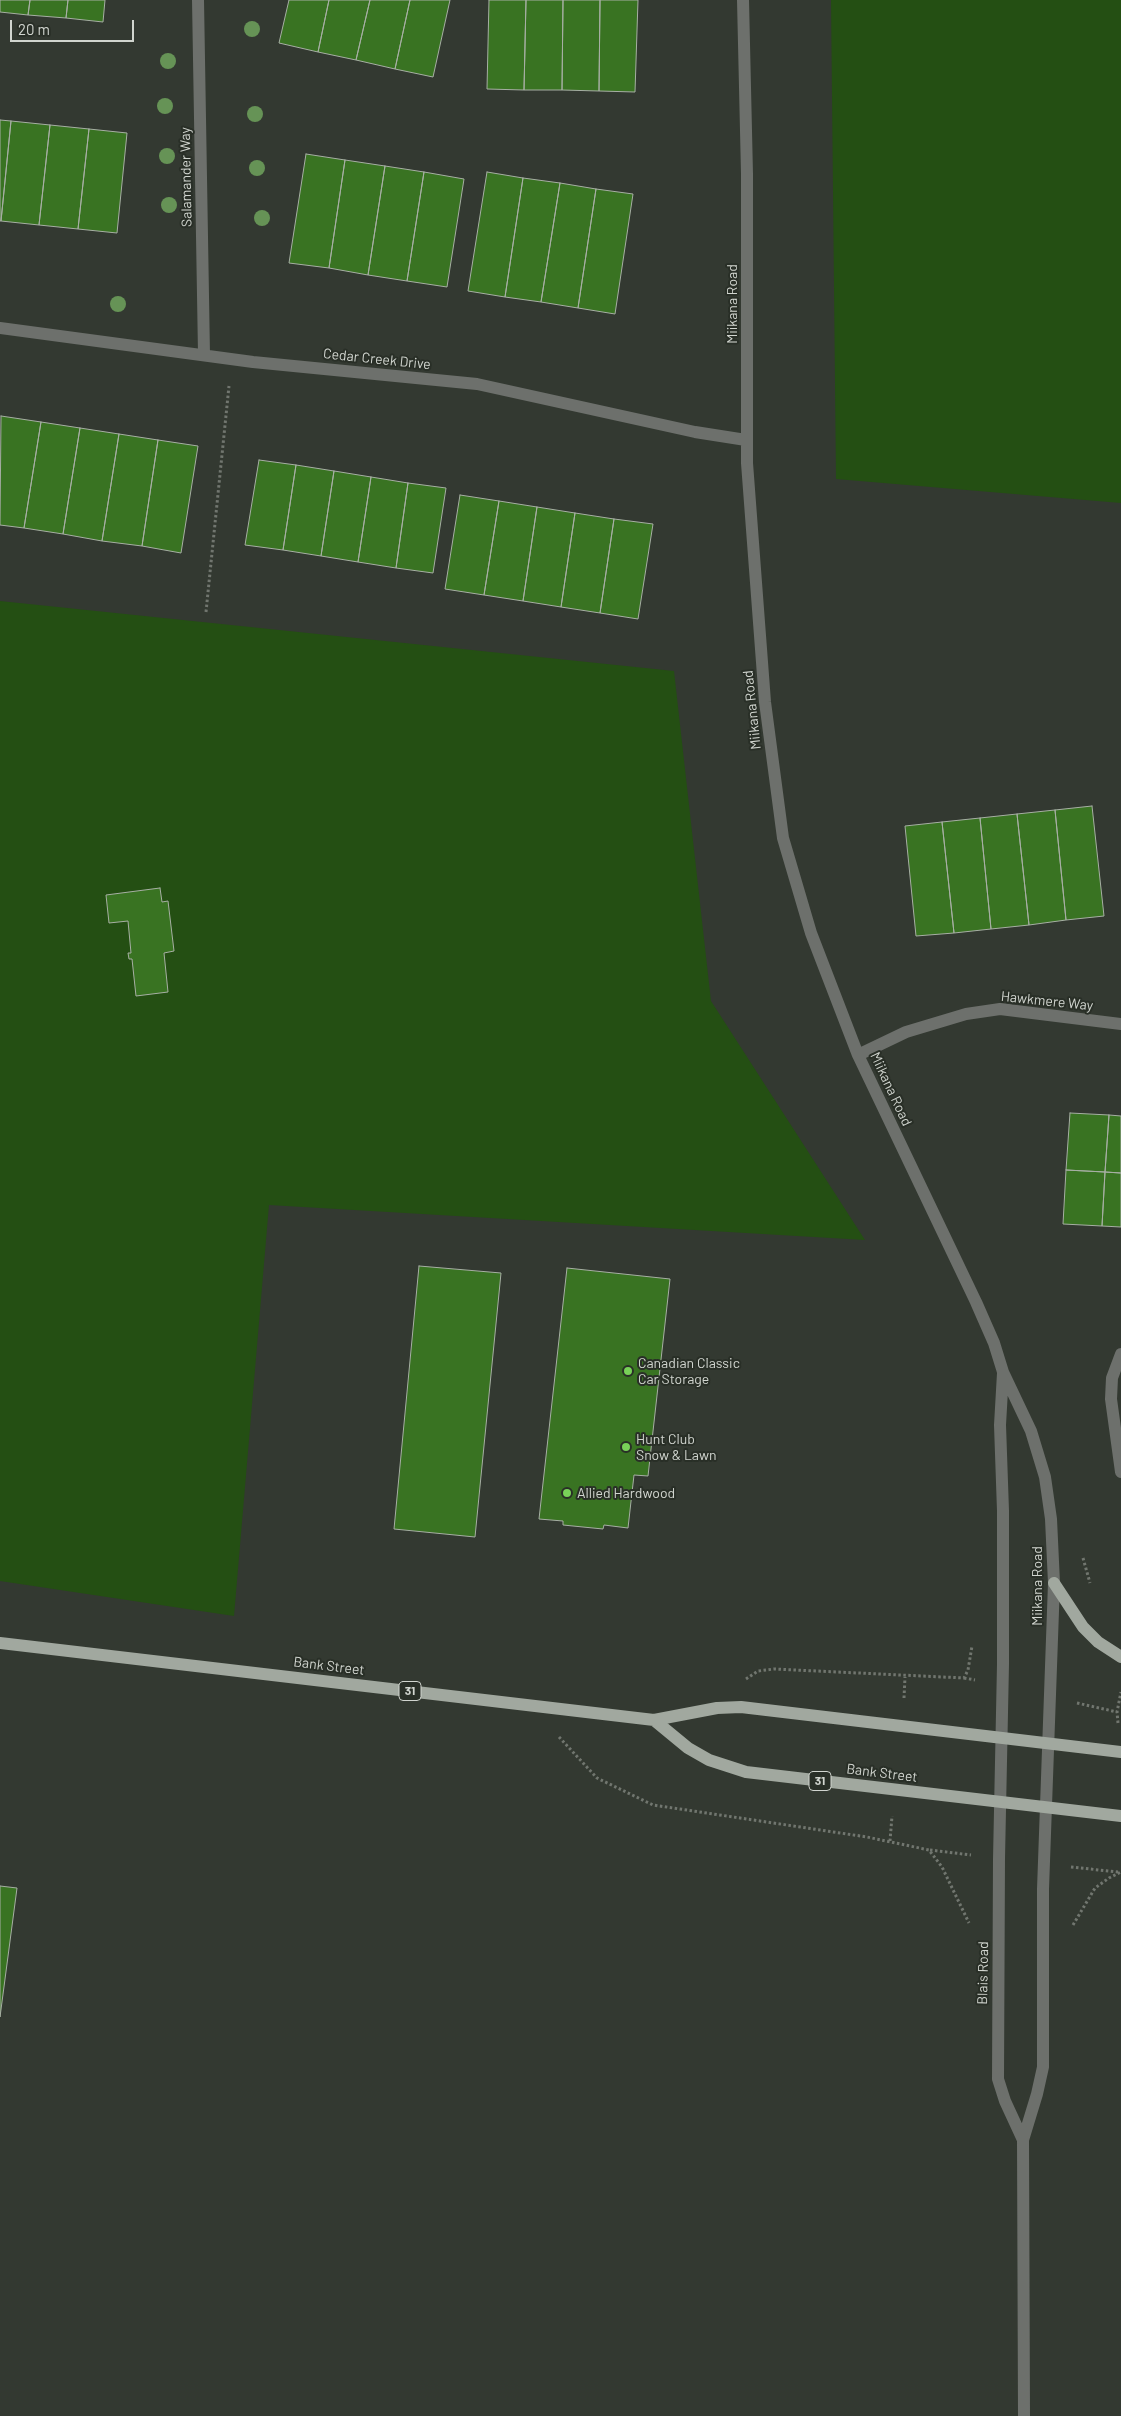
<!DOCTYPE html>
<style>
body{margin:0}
#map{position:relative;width:1121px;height:2416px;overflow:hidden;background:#333931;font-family:Barlow,sans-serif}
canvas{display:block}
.scale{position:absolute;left:10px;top:20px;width:124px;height:22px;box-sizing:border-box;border:2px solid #d1d5cf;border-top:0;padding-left:6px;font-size:15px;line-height:18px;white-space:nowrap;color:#d1d5cf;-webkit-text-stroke:4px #292f27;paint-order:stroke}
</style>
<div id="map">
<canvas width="1121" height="2416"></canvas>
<div class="scale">20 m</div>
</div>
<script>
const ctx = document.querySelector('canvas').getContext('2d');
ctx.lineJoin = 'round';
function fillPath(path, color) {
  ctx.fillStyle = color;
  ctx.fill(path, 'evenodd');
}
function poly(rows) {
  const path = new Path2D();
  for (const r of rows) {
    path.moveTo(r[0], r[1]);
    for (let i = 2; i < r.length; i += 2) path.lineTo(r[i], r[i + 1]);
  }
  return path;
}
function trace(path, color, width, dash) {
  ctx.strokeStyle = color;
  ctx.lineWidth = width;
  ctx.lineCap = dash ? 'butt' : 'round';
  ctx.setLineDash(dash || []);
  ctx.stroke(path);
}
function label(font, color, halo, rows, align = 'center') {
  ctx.font = font + ' Barlow,sans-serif';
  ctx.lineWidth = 4;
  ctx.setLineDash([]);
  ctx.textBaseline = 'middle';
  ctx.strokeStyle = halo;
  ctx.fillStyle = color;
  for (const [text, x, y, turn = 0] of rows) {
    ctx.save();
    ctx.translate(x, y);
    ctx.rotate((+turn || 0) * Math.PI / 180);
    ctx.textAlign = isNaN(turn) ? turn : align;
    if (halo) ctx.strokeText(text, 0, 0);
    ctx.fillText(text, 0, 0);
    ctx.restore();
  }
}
fillPath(poly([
 [831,0,1121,0,1121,503,836,479],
 [0,601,674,671,711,1001,865,1240,269,1205,234,1616,0,1581]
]), '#244f13');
const building = poly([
 [0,0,30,0,28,15,0,12,0,0],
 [30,0,68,0,66,18,28,15,30,0],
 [68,0,105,0,103,22,66,18,68,0],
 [289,0,329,0,318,52,279,43,289,0],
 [329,0,370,0,356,60,318,52,329,0],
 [370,0,410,0,395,69,356,60,370,0],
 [410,0,450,0,433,77,395,69,410,0],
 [489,0,526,0,524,90,487,89,489,0],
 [526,0,563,0,562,90,524,90,526,0],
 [563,0,600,0,599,91,562,90,563,0],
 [600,0,638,0,635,92,599,91,600,0],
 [0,120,11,121,1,221,0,221,0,120],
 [11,121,50,125,39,225,1,221,11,121],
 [50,125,89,129,78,229,39,225,50,125],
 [89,129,127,133,117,233,78,229,89,129],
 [306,154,345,160,329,268,289,263,306,154],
 [345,160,385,166,368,275,329,268,345,160],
 [385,166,424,172,407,281,368,275,385,166],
 [424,172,464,179,447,287,407,281,424,172],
 [487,172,523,178,505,297,468,291,487,172],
 [523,178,560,183,541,302,505,297,523,178],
 [560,183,596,189,578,308,541,302,560,183],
 [596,189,633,194,615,314,578,308,596,189],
 [1,416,41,422,24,528,0,525,1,416],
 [41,422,80,428,63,534,24,528,41,422],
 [80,428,119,434,102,541,63,534,80,428],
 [119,434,158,440,142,546,102,541,119,434],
 [158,440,198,446,181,553,142,546,158,440],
 [259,460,296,465,283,550,245,545,259,460],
 [296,465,334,471,321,556,283,550,296,465],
 [334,471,371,477,358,562,321,556,334,471],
 [371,477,408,483,396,568,358,562,371,477],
 [408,483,446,488,433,573,396,568,408,483],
 [460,495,499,501,484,595,445,589,460,495],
 [499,501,537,507,523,601,484,595,499,501],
 [537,507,575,513,561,607,523,601,537,507],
 [575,513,614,519,600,613,561,607,575,513],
 [614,519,653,524,638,619,600,613,614,519],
 [1092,806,1104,916,1066,920,1055,810,1092,806],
 [1055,810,1066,920,1029,925,1017,814,1055,810],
 [1017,814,1029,925,991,929,980,818,1017,814],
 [980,818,991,929,954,933,942,822,980,818],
 [942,822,954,933,916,936,905,826,942,822],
 [160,888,162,902,168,901,174,951,164,953,168,992,136,996,132,959,129,959,128,953,131,953,128,921,109,923,106,895,160,888],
 [1070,1113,1109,1115,1105,1172,1066,1170,1070,1113],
 [1109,1115,1121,1116,1121,1173,1105,1172,1109,1115],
 [1066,1170,1105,1172,1102,1226,1063,1224,1066,1170],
 [1105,1172,1121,1173,1121,1227,1102,1226,1105,1172],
 [419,1266,501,1273,475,1537,394,1529,419,1266],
 [567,1268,670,1279,648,1476,634,1475,628,1528,604,1525,603,1529,563,1525,563,1521,539,1519,567,1268],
 [0,1886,17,1888,0,2017,0,1886]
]);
fillPath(building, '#397322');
trace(building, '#a7afa4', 1);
trace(poly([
 [206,612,229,386],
 [1083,1558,1090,1583],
 [964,1678,975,1680],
 [746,1679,758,1671,774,1669,964,1678,968,1670,972,1646],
 [904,1698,905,1677],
 [1077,1703,1117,1712],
 [1118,1723,1117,1712,1121,1692],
 [559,1737,597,1778,653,1805,867,1837,929,1850,942,1867,969,1923],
 [890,1841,892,1816],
 [930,1850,971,1855],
 [1071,1867,1118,1872],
 [1073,1925,1095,1888,1109,1878,1121,1872]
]), '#71766f', 3, [2.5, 2.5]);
trace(poly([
 [198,0,204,354],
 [743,0,747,174,747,463,765,702,783,838,811,933,858,1055,976,1302,994,1343,1003,1372,1031,1431,1045,1477,1051,1519,1054,1583,1043,1889,1043,2067,1037,2094,1023,2140,1024,2416],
 [0,328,253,362,477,384,695,432,746,440],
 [858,1055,906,1032,966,1014,1000,1009,1121,1024],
 [1121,1354,1112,1378,1111,1399,1121,1472],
 [1003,1373,1000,1425,1003,1511,1003,1664,999,1859,998,2079,1005,2101,1023,2140]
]), '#6d706c', 12);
trace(poly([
 [1054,1583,1083,1627,1098,1642,1121,1657],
 [0,1643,654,1720,717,1708,741,1707,1121,1752],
 [654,1720,688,1748,709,1760,746,1772,1121,1816]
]), '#a1a89f', 12);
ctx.fillStyle = '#669356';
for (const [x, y] of [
 [252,29],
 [168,61],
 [165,106],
 [255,114],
 [167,156],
 [257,168],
 [169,205],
 [262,218],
 [118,304]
]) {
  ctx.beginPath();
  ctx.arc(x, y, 8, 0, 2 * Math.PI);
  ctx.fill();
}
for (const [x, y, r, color] of [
 [628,1371,5,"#78d158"],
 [626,1447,5,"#78d158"],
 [567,1493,5,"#78d158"]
]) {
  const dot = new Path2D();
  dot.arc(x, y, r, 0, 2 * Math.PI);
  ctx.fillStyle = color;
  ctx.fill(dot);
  trace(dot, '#292f27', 2);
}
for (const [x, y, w] of [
 [410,1691,22],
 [820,1781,22]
]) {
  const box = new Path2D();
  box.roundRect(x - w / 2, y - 9.5, w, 19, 4);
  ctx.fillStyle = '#292f27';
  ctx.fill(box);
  trace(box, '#d1d5cf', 1);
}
label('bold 12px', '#d1d5cf', null, [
 ["31",410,1691],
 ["31",820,1781]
]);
label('14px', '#d1d5cf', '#292f27', [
 ["Salamander Way",186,177,-91],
 ["Miikana Road",732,304,-90],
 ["Cedar Creek Drive",377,359,6],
 ["Miikana Road",752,710,-96],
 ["Hawkmere Way",1047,1001,6],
 ["Miikana Road",891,1089,65],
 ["Miikana Road",1037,1586,-90],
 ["Bank Street",329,1666,7],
 ["Bank Street",882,1773,7],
 ["Blais Road",983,1973,-89]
]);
label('14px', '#d1d5cf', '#292f27', [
 ["Canadian Classic",638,1363],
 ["Car Storage",638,1379],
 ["Hunt Club",636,1439],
 ["Snow & Lawn",636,1455],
 ["Allied Hardwood",577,1493]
], 'left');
</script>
